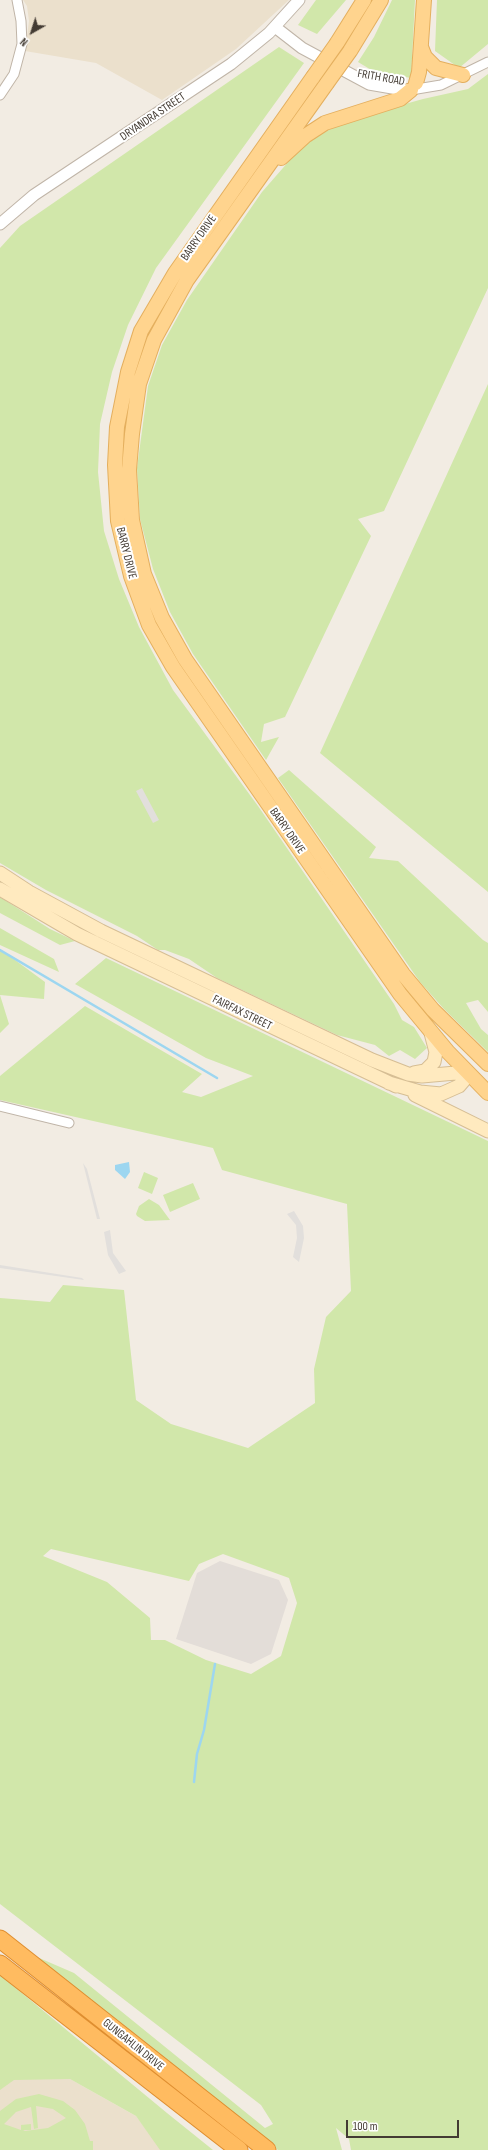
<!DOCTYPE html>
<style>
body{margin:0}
#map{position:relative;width:488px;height:2150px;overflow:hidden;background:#f2ece3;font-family:"Sofia Sans Condensed",sans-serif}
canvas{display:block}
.north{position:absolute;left:12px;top:12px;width:40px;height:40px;-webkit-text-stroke:3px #fff;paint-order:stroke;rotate:219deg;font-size:11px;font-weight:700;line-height:16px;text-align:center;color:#433b33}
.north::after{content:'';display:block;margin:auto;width:14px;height:18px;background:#433b33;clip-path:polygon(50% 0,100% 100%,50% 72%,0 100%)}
.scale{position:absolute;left:346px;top:2120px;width:113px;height:18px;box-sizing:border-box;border:2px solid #433b33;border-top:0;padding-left:5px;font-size:12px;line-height:14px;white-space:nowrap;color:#433b33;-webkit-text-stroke:3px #fff;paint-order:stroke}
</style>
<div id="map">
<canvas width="488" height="2150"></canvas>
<div class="north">N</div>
<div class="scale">100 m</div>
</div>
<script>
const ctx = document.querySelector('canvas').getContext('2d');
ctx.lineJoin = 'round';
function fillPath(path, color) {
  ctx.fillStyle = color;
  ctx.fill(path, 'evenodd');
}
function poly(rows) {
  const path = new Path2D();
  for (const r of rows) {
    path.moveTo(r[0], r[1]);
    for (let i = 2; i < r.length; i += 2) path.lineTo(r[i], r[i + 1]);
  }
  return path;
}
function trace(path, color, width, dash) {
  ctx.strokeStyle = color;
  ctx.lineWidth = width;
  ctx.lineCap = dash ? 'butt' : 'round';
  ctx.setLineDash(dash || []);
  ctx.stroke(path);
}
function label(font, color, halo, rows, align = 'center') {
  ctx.font = font + ' "Sofia Sans Condensed",sans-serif';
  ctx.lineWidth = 4;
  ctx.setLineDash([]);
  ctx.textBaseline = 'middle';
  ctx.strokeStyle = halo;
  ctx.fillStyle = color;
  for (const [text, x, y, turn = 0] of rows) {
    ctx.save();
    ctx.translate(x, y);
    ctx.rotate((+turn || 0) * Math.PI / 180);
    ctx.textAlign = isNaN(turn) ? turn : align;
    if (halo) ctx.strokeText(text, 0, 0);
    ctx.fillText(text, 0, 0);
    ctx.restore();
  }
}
fillPath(poly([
 [220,1561,279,1580,288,1600,271,1654,251,1664,176,1639,197,1573]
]), '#e3ddd8');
fillPath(poly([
 [23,0,289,0,236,49,162,100,96,63,25,51,29,21,27,6],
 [0,2010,70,2079,136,2116,162,2150,0,2150]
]), '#ebe0cc');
fillPath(poly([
 [316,0,346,0,317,34,298,25],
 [392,0,415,0,411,78,373,71,358,62,374,37],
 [437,0,488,0,488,44,459,68,435,51],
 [279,47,304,63,156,268,128,325,112,372,100,424,98,472,104,531,119,579,139,627,173,690,258,806,394,1004,402,1020,414,1027,427,1048,415,1059,400,1050,389,1056,375,1045,337,1035,217,978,189,959,165,950,158,950,137,936,46,890,0,863,0,248,20,226],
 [488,74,488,288,384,511,358,519,371,536,285,717,264,724,261,742,279,737,266,760,193,654,170,612,153,569,140,519,137,468,148,386,162,345,187,300,262,192,303,145,344,121,423,99,468,89],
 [488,384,488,892,320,753],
 [289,770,376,847,369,858,398,861,483,940,488,943,488,1012,478,1000,466,1003,481,1029,488,1035,488,1052,444,1009,420,982,278,778],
 [0,897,50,929,75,941,60,945,0,913],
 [0,928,54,959,59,972,0,945],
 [0,949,45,982,44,999,0,995],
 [106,958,488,1141,488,2150,351,2150,349,2139,336,2128,342,2150,278,2150,30,1954,74,1973,265,2128,273,2124,261,2105,0,1904,0,1298,50,1302,63,1285,124,1290,136,1400,171,1424,248,1448,315,1403,314,1369,326,1317,351,1291,347,1204,222,1170,213,1148,0,1100,0,1076,85,1006,202,1074,182,1092,201,1097,253,1076,206,1058,75,984],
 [51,1549,189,1581,199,1564,223,1554,289,1578,297,1603,281,1656,251,1674,206,1660,165,1640,151,1640,150,1618,107,1582,43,1556],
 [0,995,9,1024,0,1033],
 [144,1172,158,1178,152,1194,138,1188],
 [193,1183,200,1199,170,1212,163,1195],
 [149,1199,159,1205,170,1220,145,1221,137,1216,136,1214,139,1206],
 [0,1975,167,2113,213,2150,160,2150,136,2116,70,2079,14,2080,0,2090],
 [39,2094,63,2101,75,2110,85,2124,90,2141,93,2141,93,2150,0,2150,0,2111,16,2099],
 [36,2106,53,2109,66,2118,48,2128,25,2131,23,2130,31,2130,31,2124,21,2125,21,2130,4,2124,16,2112,31,2107,34,2129,38,2128]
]), '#d1e7aa');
fillPath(poly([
 [142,788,159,820,153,823,136,791],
 [83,1163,87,1169,100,1219,97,1219],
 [294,1211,303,1226,304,1238,299,1262,293,1257,297,1238,296,1225,287,1214],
 [110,1230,113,1253,126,1271,119,1274,108,1255,104,1232],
 [0,1265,82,1278,84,1280,0,1268]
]), '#e2dfdc');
fillPath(poly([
 [129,1162,130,1172,125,1179,115,1170,115,1165]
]), '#9dd6f0');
trace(poly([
 [0,950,217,1078],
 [194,1782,197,1754,204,1730,215,1664]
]), '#9dd6f0', 2.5);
const minor = poly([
 [411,90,441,85,488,62],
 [0,95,14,74,22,44,21,21,17,0],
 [0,1106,69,1123]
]);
const tertiary = poly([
 [275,27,302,48,369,84,404,90,411,90,414,86],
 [0,224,34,195,231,64,269,33,299,0]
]);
const secondary = poly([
 [0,873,29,892,101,931,372,1060,408,1074,422,1076,467,1072,465,1079,459,1086,441,1094,420,1092,389,1083],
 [0,889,77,934,396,1086],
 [414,1073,425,1071,434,1062,436,1052,431,1033],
 [415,1095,488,1131]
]);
const primary = poly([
 [337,43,364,0],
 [421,47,425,57,436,68,463,75],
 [350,51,381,0],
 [313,77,175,273,141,331,128,372,117,427,115,465,118,521,131,576,149,625,173,667,400,994,448,1052,488,1093],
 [327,83,187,280,154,340,139,384,132,434,129,470,132,520,144,574,162,618,185,659,403,974,433,1010,488,1064],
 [416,83,419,72,424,0],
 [281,158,305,136,325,123,400,99,411,90]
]);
const motorway = poly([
 [0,1939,267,2150],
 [0,1964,239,2150]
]);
trace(minor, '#c0b5a8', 11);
trace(tertiary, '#c0b5a8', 13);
trace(secondary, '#d6be94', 15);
trace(primary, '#e4af5e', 16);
trace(motorway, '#df8e30', 19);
trace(minor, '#fff', 9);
trace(tertiary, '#fff', 11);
trace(secondary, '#ffeabf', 13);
trace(primary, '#ffd48e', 14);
trace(motorway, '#ffbb60', 17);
const primaryBridge = poly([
 [313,77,337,43],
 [327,83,350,51]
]);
trace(primaryBridge, '#e4af5e', 16, []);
trace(primaryBridge, '#ffd48e', 14);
label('12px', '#433b33', '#fff', [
 ["FRITH ROAD",381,78,10],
 ["DRYANDRA STREET",153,117,-34],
 ["BARRY DRIVE",199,238,-55],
 ["BARRY DRIVE",126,553,76],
 ["BARRY DRIVE",287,831,55],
 ["FAIRFAX STREET",242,1013,26],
 ["GUNGAHLIN DRIVE",133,2045,39]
]);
</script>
